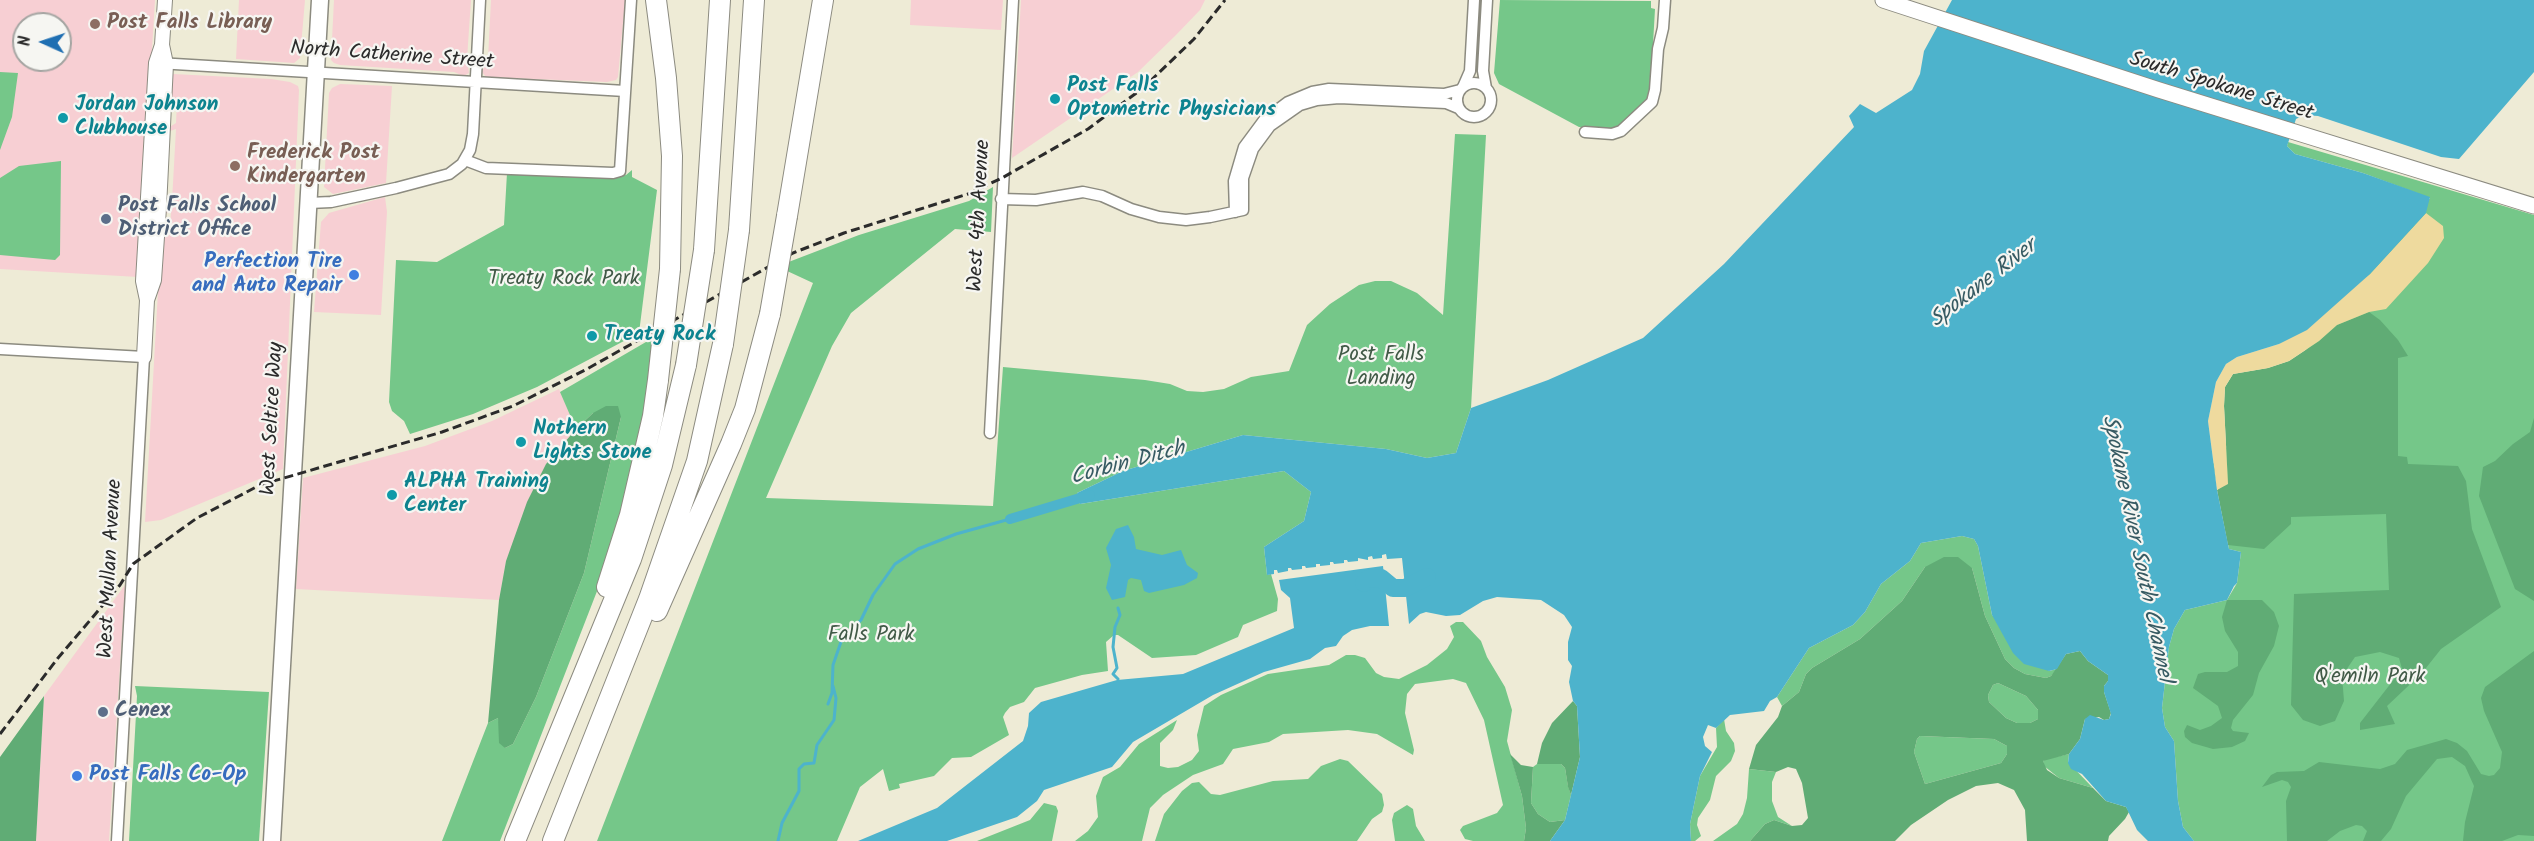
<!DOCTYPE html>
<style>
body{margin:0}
#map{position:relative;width:2534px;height:841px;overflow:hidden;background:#eeebd6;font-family:Kalam,sans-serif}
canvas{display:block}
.north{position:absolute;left:12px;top:12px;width:60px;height:60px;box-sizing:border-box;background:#f6f6f2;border:2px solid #a5a5a2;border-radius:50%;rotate:273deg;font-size:16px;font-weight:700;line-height:24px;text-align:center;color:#2b2b2b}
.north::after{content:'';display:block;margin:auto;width:21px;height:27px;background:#1f6fb2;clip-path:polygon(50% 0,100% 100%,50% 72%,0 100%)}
</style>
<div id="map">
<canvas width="2534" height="841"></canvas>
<div class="north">N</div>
</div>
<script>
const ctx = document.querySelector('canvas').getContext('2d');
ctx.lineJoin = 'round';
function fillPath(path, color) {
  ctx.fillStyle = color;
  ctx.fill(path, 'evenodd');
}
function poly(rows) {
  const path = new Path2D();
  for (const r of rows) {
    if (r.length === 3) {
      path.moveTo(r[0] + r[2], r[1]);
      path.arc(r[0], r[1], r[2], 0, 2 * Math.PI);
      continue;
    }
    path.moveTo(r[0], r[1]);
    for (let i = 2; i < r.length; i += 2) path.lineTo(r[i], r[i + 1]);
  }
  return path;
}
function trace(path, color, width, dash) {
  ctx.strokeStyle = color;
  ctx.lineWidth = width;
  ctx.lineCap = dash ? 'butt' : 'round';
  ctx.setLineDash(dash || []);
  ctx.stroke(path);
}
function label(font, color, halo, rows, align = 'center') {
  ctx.font = font + ' Kalam,sans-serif';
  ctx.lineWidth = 4.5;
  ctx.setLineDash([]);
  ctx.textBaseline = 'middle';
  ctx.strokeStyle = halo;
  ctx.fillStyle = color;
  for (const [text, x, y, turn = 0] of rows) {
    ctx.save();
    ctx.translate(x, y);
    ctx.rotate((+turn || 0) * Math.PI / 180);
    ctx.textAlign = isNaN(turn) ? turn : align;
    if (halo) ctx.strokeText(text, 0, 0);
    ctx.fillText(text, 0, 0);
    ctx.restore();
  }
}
fillPath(poly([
 [0,0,155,0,138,277,0,269],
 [24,24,60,24,60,60,24,60],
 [239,0,305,0,300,58,294,63,236,59],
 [334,0,471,0,467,59,469,73,464,76,454,72,340,65,334,63,331,60],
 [491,0,625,0,618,77,616,80,607,82,486,77,482,72,488,59],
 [911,0,1003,0,1001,30,910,25],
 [1021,0,1205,0,1200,10,1176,35,1138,72,1012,158],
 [173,74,271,79,290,82,298,86,299,90,283,469,161,520,145,522,161,238,170,232,171,211,163,215,163,206,172,201,176,129,167,132,168,128,176,123,177,102,169,92,171,75],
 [340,84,392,86,386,183,333,194,324,187,329,93,332,88],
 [385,197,387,212,381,315,314,312,321,222,329,213],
 [559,389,576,429,546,464,506,561,499,600,296,589,303,478,425,446,492,421],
 [125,585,109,841,36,841,44,696]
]), '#f7cfd3');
fillPath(poly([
 [1500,0,1651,1,1651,8,1655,9,1650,97,1621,126,1614,129,1579,127,1499,84,1494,73],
 [0,72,18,73,12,117,0,150],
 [1455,134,1486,135,1471,408,1456,453,1427,458,1386,449,1243,435,1123,471,1077,493,1080,504,1284,471,1311,492,1304,521,1264,547,1267,575,1271,574,1278,599,1277,611,1243,625,1238,637,1196,655,1152,658,1118,635,1114,635,1106,642,1108,671,1082,675,1035,688,1024,702,1010,707,1005,713,1003,717,1009,735,971,757,952,758,934,776,899,784,900,788,889,791,883,769,860,787,837,841,597,841,813,283,785,270,786,263,859,235,969,201,993,187,991,232,955,229,851,313,832,346,766,498,993,506,1003,367,1145,380,1170,384,1187,391,1203,392,1224,389,1251,377,1289,371,1307,325,1330,304,1359,285,1375,281,1391,281,1417,293,1443,315],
 [2288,142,2534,215,2534,841,2194,841,2183,827,2178,801,2174,741,2165,727,2162,708,2169,647,2174,629,2185,610,2227,600,2237,583,2241,552,2229,549,2213,464,2430,198,2363,173,2295,154,2287,146],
 [61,161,60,255,55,260,0,255,0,178,19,166],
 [632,170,632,177,657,190,639,333,537,387,473,414,410,434,404,421,392,411,389,402,396,260,437,262,504,225,507,173,613,177,626,175],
 [658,335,634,469,606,568,500,841,442,841,488,723,498,718,505,748,513,744,536,697,584,573,621,417,593,413,576,429,560,392],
 [1962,536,1974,539,1978,546,1992,615,2049,671,2057,669,2051,676,2046,678,2025,674,2014,668,2005,659,1985,616,1972,568,1925,567,1902,601,1860,639,1812,668,1806,674,1799,692,1782,706,1777,697,1809,648,1853,625,1865,612,1881,584,1910,561,1921,543],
 [1456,622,1463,622,1481,641,1487,657,1505,687,1512,710,1507,741,1522,796,1526,828,1524,841,1473,841,1465,839,1460,830,1463,826,1497,813,1503,805,1484,720,1466,683,1453,679,1415,684,1407,694,1405,713,1414,750,1413,755,1377,734,1348,730,1283,734,1269,742,1233,749,1223,764,1193,775,1163,795,1150,808,1142,841,1075,841,1088,831,1098,817,1096,796,1103,777,1120,767,1139,744,1177,720,1173,730,1160,743,1160,766,1168,768,1178,767,1192,760,1199,751,1197,735,1204,706,1221,695,1268,674,1329,665,1346,655,1355,655,1365,658,1376,673,1384,677,1399,679,1427,665,1447,649,1454,637,1450,626],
 [1998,683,2026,696,2038,710,2038,719,2030,723,2017,723,2006,718,1989,702,1988,695,1993,685],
 [135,686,269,692,259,841,129,841,137,696],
 [1724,719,1726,731,1734,743,1735,751,1731,761,1716,776,1710,800,1698,818,1697,825,1701,836,1695,841,1691,841,1690,824,1700,776,1717,747,1716,728],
 [1920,736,1994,739,2007,746,2007,754,2001,763,1925,784,1914,752,1917,739],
 [2069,754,2068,762,2093,788,2059,778,2044,766,2043,761,2046,759],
 [1340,759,1348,761,1382,794,1384,805,1382,812,1372,819,1357,841,1155,841,1164,814,1182,791,1192,783,1199,782,1211,794,1220,795,1273,781,1308,779,1321,766],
 [1537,764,1561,764,1565,768,1568,786,1571,795,1565,820,1550,822,1538,814,1531,803,1533,767],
 [1749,769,1776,772,1772,782,1772,801,1778,817,1792,826,1774,820,1765,824,1750,841,1713,841,1737,824,1743,814,1747,798],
 [1044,803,1056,806,1058,811,1052,841,977,841,1030,820],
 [1407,805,1413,809,1416,826,1425,841,1395,841,1392,820,1394,813]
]), '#75c789');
fillPath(poly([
 [2369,312,2380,320,2398,340,2408,356,2398,358,2398,456,2407,457,2408,464,2458,466,2466,481,2472,529,2501,607,2441,649,2422,673,2387,706,2395,724,2360,730,2360,723,2402,669,2399,658,2380,652,2355,657,2342,676,2344,701,2335,721,2320,726,2303,720,2291,705,2294,594,2389,590,2386,514,2291,517,2291,524,2264,549,2228,545,2217,490,2228,483,2224,406,2225,387,2233,374,2268,368,2289,361,2319,341,2337,325],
 [606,406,618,406,621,417,584,573,536,697,513,744,505,748,499,743,498,718,488,723,499,600,506,561,527,502,546,464,576,429,593,413],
 [2534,418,2534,601,2515,589,2479,496,2483,467,2495,461,2513,444,2530,432],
 [1944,557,1958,557,1972,568,1985,616,2005,659,2014,668,2025,674,2046,678,2051,676,2066,654,2080,651,2088,661,2108,675,2108,681,2104,686,2104,692,2111,713,2109,719,2104,720,2099,717,2085,719,2080,739,2069,754,2043,761,2047,770,2059,778,2093,788,2106,801,2126,807,2129,812,2125,819,2109,836,2108,841,2027,841,2025,810,2014,790,1998,783,1976,786,1948,800,1911,825,1895,841,1750,841,1765,824,1774,820,1792,826,1802,825,1808,818,1802,783,1796,769,1788,767,1776,772,1749,769,1756,745,1778,717,1782,706,1799,692,1806,674,1812,668,1860,639,1902,601,1925,567],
 [1998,683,2026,696,2038,710,2038,719,2030,723,2017,723,2006,718,1989,702,1988,695,1993,685],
 [1920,736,1994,739,2007,746,2007,754,2001,763,1925,784,1914,752,1917,739],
 [2227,600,2262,600,2274,612,2279,626,2274,646,2259,673,2253,695,2233,720,2231,728,2233,731,2249,733,2245,741,2232,747,2213,749,2192,743,2185,737,2184,731,2187,725,2200,730,2211,726,2222,718,2218,706,2193,688,2198,674,2205,672,2227,672,2238,666,2238,652,2225,631,2222,617],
 [2534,651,2534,836,2518,835,2502,841,2463,841,2465,822,2474,786,2465,766,2452,757,2437,759,2406,796,2391,829,2381,841,2363,841,2367,831,2362,826,2356,825,2340,831,2327,841,2287,841,2286,801,2291,787,2288,782,2282,780,2262,787,2271,775,2277,772,2304,771,2319,762,2380,769,2395,764,2407,750,2446,739,2457,743,2467,751,2481,774,2489,776,2494,775,2500,768,2502,752,2484,711,2481,698,2485,687],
 [44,696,36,841,0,841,0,757],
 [1573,701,1577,706,1580,757,1571,795,1568,787,1565,768,1561,764,1537,764,1542,743,1552,723],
 [1510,754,1521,765,1533,767,1531,803,1538,814,1550,822,1565,820,1550,841,1524,841,1526,828,1522,796]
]), '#60ac75');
fillPath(poly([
 [2426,213,2443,226,2444,238,2428,263,2386,309,2369,312,2337,325,2319,341,2289,361,2268,368,2233,374,2225,387,2224,406,2228,484,2217,490,2208,421,2216,382,2226,364,2237,357,2279,344,2370,274]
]), '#eeda9e');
fillPath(poly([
 [1952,0,2534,0,2534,72,2459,159,2441,157,2318,116,2304,115,2296,119,2287,146,2295,154,2363,173,2430,197,2426,213,2370,274,2307,330,2279,344,2237,357,2226,364,2216,382,2208,421,2217,490,2229,549,2241,552,2237,583,2234,586,2227,600,2185,610,2174,629,2169,647,2162,708,2165,727,2174,741,2178,801,2183,827,2194,841,2148,841,2137,830,2126,807,2106,801,2082,774,2071,769,2068,763,2069,754,2080,739,2085,719,2090,715,2104,720,2109,719,2111,714,2104,692,2104,686,2108,681,2108,675,2088,661,2080,651,2066,654,2057,669,2049,671,2024,664,2013,653,1992,615,1978,546,1974,539,1962,536,1921,543,1910,561,1881,584,1865,612,1853,625,1809,648,1777,697,1770,701,1764,711,1730,715,1716,728,1708,725,1703,737,1705,746,1712,752,1700,776,1690,824,1691,841,1550,841,1565,820,1580,757,1577,706,1573,701,1569,682,1572,666,1568,660,1568,642,1572,627,1564,615,1541,600,1497,597,1483,601,1460,615,1446,616,1426,612,1420,614,1409,624,1402,558,1387,559,1386,554,1382,555,1382,558,1373,559,1372,556,1368,557,1368,560,1358,558,1358,561,1348,562,1347,560,1344,560,1344,563,1334,564,1333,562,1330,562,1330,565,1320,566,1320,564,1316,564,1316,567,1306,568,1305,566,1302,566,1302,569,1292,570,1291,568,1288,568,1288,571,1278,573,1277,570,1274,570,1274,574,1267,575,1264,547,1304,521,1311,492,1284,471,1080,504,1077,493,1123,471,1243,435,1386,449,1427,458,1456,453,1471,408,1548,380,1643,338,1724,264,1854,127,1849,116,1860,104,1876,113,1912,90,1920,74,1924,51],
 [1128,525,1134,537,1136,549,1162,555,1181,550,1187,565,1198,573,1197,578,1184,585,1149,593,1144,591,1141,580,1131,578,1128,580,1125,597,1112,600,1106,588,1111,565,1106,548,1116,529],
 [1383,566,1389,626,1370,626,1352,630,1343,636,1336,646,1325,648,1310,659,1264,672,1213,695,1133,742,1112,767,1044,790,1037,801,1017,817,947,841,858,841,937,808,1023,741,1028,726,1029,713,1041,702,1117,680,1183,674,1294,628,1290,598,1281,590,1279,580]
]), '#4db3cc');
trace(poly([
 [1118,679,1113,674,1117,668,1113,647,1115,627,1120,615,1118,608],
 [828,704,832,693,833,665,842,639,861,620,873,595,895,564,918,549,956,534,1010,519],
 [778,841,782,823,799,791,799,769,804,764,814,763,817,745,834,720,836,698,833,686]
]), '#4db3cc', 3);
trace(poly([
 [1010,519,1090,495]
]), '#4db3cc', 10);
trace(poly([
 [1364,583,1368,579,1381,578,1393,588,1405,588,1427,577]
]), '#4db3cc', 18);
const minor = poly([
 [158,63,625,91],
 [1474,100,17],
 [1463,87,1470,71,1474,0],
 [1486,88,1483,71,1487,0],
 [1585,132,1612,134,1621,131,1652,102,1655,90,1658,49,1663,28,1665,0],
 [465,160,486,168,613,173,620,171,631,0],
 [1001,199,1036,200,1083,192,1102,196,1131,209,1159,217,1186,220,1210,217,1243,210,1243,178,1253,149,1270,126,1300,105,1317,100,1339,98,1446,103,1458,108],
 [309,203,331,202,396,188,449,174,462,164,470,150,473,134,480,0],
 [1235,212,1234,181,1244,147,1264,120,1288,102,1312,92,1329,89,1444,94,1460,90],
 [0,349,144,357,117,841],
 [990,433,1013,0]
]);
const tertiary = poly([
 [147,300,143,281,156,63,162,45,165,0],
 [144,357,147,300,154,280,159,208,166,64,162,45]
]);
const secondary = poly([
 [1883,0,2159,90,2534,206]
]);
const primary = poly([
 [272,841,320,0]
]);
const motorway = poly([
 [656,0,666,78,672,156,670,269],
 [787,216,823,0],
 [739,230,754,0],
 [704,250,720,0],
 [607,587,630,515,653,416,658,380],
 [657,611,731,444,745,409,770,314],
 [515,841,631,559,662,465,686,365],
 [553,841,649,599,697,461,723,344]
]);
trace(minor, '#8c8b80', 13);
trace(tertiary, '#8c8b80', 16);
trace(secondary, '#8c8b80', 17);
trace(primary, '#8c8b80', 19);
trace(motorway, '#8c8b80', 22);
trace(minor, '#fff', 10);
trace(tertiary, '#fff', 14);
trace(secondary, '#fff', 15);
trace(primary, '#fff', 16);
trace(motorway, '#fff', 20);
trace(poly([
 [0,734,58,658,120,585,133,564,197,518,260,485,442,432,513,406,587,369,793,253,844,233,968,194,1002,178,1088,129,1143,88,1194,39,1225,0]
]), '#2b2b2b', 3, [9, 4.5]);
const motorwayBridge = poly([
 [770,314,787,216],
 [723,344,739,230],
 [686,365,704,250],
 [658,380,670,269]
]);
trace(motorwayBridge, '#8c8b80', 22, []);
trace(motorwayBridge, '#fff', 20);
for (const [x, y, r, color] of [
 [95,24,6,"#8d6e63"],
 [1055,99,6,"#0f9aa8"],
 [63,118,6,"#0f9aa8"],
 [235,166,6,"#8d6e63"],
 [106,219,6,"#5c6f8a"],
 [354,275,6,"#3f7fe0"],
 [592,336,6,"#0f9aa8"],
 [521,442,6,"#0f9aa8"],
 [392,495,6,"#0f9aa8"],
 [103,712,6,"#5c6f8a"],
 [77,776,6,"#3f7fe0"]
]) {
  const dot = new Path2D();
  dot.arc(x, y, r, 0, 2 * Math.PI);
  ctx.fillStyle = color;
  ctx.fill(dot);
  trace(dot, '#f6f6f2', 2);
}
label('bold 21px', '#785e54', '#f6f6f2', [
 ["Post Falls Library",107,24],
 ["Frederick Post",247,154],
 ["Kindergarten",247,178]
], 'left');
label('21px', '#2b2b2b', '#f6f6f2', [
 ["North Catherine Street",392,57,4],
 ["South Spokane Street",2221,88,17],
 ["West 4th Avenue",981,216,-87],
 ["West Seltice Way",274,419,-87],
 ["West Mullan Avenue",112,569,-87]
]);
label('bold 21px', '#0d838f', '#f6f6f2', [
 ["Post Falls",1067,87],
 ["Optometric Physicians",1067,111],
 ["Jordan Johnson",75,106],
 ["Clubhouse",75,130],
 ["Treaty Rock",604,336],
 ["Nothern",533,430],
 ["Lights Stone",533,454],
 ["ALPHA Training",404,483],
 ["Center",404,507]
], 'left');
label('bold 21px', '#4e5e75', '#f6f6f2', [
 ["Post Falls School",118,207],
 ["District Office",118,231],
 ["Cenex",115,712]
], 'left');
label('bold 21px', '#366cbe', '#f6f6f2', [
 ["Perfection Tire",342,263],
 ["and Auto Repair",342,287],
 ["Post Falls Co-Op",89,776,"left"]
], 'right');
label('21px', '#415a47', '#f6f6f2', [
 ["Treaty Rock Park",564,280],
 ["Post Falls",1381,356],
 ["Landing",1381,380],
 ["Falls Park",871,636],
 ["Q'emiln Park",2370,678]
]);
label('italic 22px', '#375b63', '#f6f6f2', [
 ["Spokane River",1984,285,-38],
 ["Corbin Ditch",1128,465,-15],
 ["Spokane River South Channel",2135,549,78]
]);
</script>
